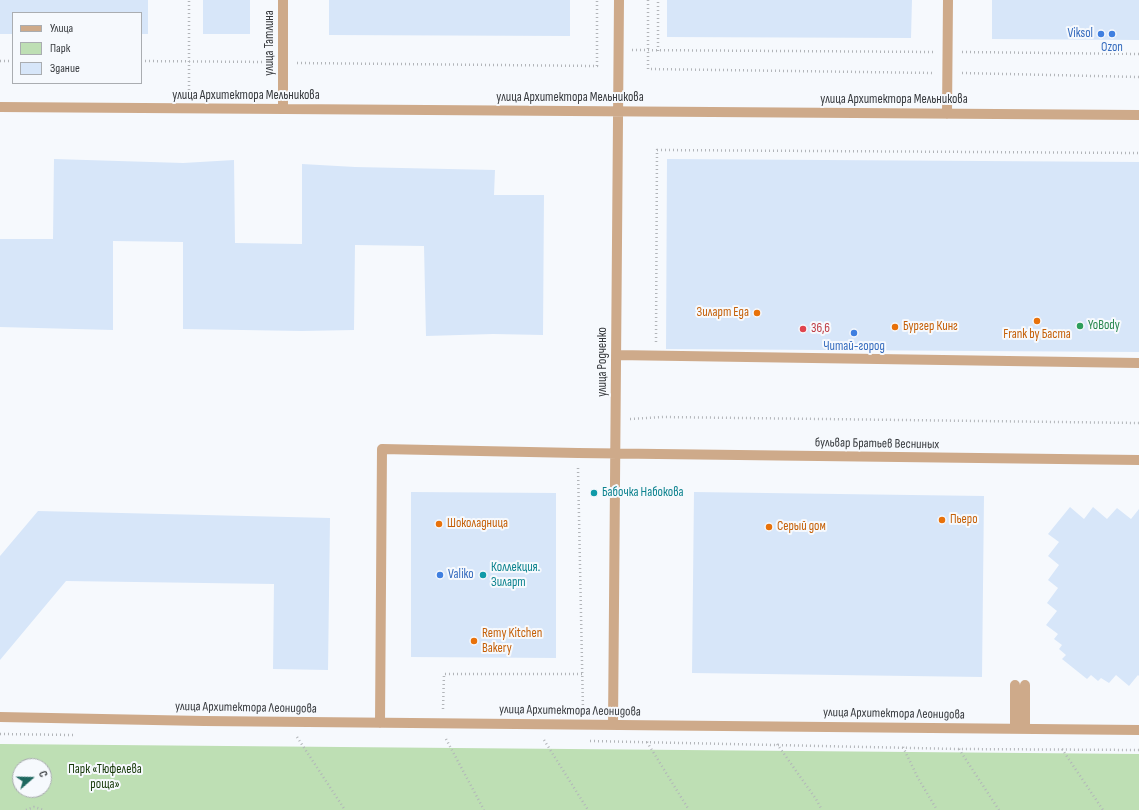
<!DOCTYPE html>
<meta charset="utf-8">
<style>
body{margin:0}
#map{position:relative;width:1139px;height:810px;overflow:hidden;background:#f6f9fd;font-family:"Sofia Sans Condensed",sans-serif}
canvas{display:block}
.legend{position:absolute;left:12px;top:12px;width:130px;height:72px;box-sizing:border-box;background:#f6f9fd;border:1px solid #aaadb1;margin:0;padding:5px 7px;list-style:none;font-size:12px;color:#373a3e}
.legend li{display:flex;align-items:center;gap:8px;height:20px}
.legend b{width:20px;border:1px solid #aaadb1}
.north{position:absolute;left:12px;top:758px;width:40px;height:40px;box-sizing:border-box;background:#f6f9fd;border:1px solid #aaadb1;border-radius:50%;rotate:70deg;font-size:11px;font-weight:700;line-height:16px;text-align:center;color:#373a3e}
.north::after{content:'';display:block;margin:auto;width:14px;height:18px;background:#1e675f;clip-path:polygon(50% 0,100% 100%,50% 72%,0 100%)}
</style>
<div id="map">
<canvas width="1139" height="810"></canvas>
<ul class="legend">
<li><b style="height:5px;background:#ceaa8a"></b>Улица</li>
<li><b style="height:11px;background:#bedfb4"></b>Парк</li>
<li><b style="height:11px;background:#d7e6f9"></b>Здание</li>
</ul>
<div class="north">С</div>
</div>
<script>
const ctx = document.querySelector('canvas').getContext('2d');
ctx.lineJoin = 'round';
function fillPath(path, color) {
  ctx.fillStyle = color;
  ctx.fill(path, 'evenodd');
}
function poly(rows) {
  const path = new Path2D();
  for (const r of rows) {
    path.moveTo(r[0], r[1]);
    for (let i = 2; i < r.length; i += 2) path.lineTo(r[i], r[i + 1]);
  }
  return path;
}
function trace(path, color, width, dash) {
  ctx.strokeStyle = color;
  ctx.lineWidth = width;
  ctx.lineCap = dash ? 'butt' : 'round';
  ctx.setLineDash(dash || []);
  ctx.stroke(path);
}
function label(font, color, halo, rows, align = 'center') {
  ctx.font = font + ' "Sofia Sans Condensed",sans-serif';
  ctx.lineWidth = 4;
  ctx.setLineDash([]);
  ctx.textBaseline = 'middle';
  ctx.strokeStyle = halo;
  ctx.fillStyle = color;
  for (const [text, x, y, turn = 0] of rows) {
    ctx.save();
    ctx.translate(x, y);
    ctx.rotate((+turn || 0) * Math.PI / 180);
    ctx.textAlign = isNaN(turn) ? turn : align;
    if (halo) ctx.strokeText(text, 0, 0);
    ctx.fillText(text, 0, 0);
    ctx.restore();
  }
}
fillPath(poly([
 [0,744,1139,754,1139,810,0,810],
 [20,766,44,766,44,790,20,790]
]), '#bedfb4');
fillPath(poly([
 [0,0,148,0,148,34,141,34,141,13,13,13,13,34,0,34],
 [203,0,250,0,250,34,203,34],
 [329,0,570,0,570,36,329,35],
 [667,0,912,0,911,38,667,37],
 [992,0,1139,0,1139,40,992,39],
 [54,159,183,163,234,160,235,243,302,244,302,164,355,167,495,170,494,195,544,195,543,335,493,334,426,336,424,246,355,245,354,330,302,331,183,329,183,242,113,241,113,330,0,327,0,239,53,239],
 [667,159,1139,162,1139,352,666,349],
 [411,492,556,493,556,658,411,657],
 [694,492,984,496,982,677,692,673],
 [1070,507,1084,519,1093,507,1107,519,1117,508,1131,519,1139,509,1139,676,1138,675,1129,686,1116,675,1109,683,1101,678,1098,681,1091,675,1087,679,1062,659,1066,655,1059,649,1062,645,1054,639,1058,634,1046,625,1057,611,1047,603,1058,588,1048,580,1059,565,1048,556,1059,542,1048,534],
 [38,511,330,518,328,670,273,669,274,584,66,581,0,660,0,556]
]), '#d7e6f9');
trace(poly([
 [648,0,648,69,933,73],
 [632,50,935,52],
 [658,51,658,0],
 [962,52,1139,54],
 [0,61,13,61],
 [141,61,268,62],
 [297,63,597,66,597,0],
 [962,73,1139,77],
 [189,94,189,0],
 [656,342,657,150,1139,153],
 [630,419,663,417,1139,423],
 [578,468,583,711],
 [443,709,444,674,582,674],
 [0,734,73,735],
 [297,737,345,810],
 [446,739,484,810],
 [544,740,588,810],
 [590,741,959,749,1139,750],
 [647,742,689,810],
 [777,744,816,799,822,810],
 [903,747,918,778,937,810],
 [959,749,999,810],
 [1062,749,1103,810],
 [26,810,34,807,44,810]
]), '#b2b5b9', 2.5, [1, 3]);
trace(poly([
 [0,107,1139,115],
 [283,109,283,0],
 [947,114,948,0],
 [616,355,1139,363],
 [0,717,204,721,1139,730],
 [380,723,382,449,578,453,1139,460],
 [613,725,619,0],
 [1015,729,1015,685],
 [1025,729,1025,685]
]), '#ceaa8a', 10);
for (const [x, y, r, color] of [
 [1101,34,4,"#3f7fe0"],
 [1112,34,4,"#3f7fe0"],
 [757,313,4,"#e8710a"],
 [1037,321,4,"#e8710a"],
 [1080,326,4,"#2e9e5b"],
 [895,327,4,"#e8710a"],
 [803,329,4,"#e0444e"],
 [854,333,4,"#3f7fe0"],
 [594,493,4,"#0f9aa8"],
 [942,520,4,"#e8710a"],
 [439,524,4,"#e8710a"],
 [769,527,4,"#e8710a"],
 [440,575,4,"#3f7fe0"],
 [483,575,4,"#0f9aa8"],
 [474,641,4,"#e8710a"]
]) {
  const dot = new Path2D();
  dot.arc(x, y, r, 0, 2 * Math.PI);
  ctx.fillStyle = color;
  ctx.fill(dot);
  trace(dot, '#f6f9fd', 1.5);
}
label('13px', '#366cbe', '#f6f9fd', [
 ["Viksol",1093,34,"right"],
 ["Ozon",1112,48],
 ["Читай-город",854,347],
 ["Valiko",448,575,"left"]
]);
label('13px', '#373a3e', '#f6f9fd', [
 ["улица Татлина",270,43,-90],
 ["улица Архитектора Мельникова",246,96],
 ["улица Архитектора Мельникова",570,98],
 ["улица Архитектора Мельникова",894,100],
 ["улица Родченко",603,362,-90],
 ["бульвар Братьев Весниных",877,444,1],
 ["улица Архитектора Леонидова",246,708,1],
 ["улица Архитектора Леонидова",570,711,1],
 ["улица Архитектора Леонидова",894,714,1]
]);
label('13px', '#c56008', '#f6f9fd', [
 ["Зиларт Еда",749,313,"right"],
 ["Бургер Кинг",903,327],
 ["Frank by Баста",1037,335,"center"],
 ["Пьеро",950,520],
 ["Шоколадница",447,524],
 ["Серый дом",777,527],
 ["Remy Kitchen",482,634],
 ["Bakery",482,649]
], 'left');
label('13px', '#27864d', '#f6f9fd', [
 ["YoBody",1088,326]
], 'left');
label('13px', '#be3a42', '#f6f9fd', [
 ["36,6",811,329]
], 'left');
label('13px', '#0d838f', '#f6f9fd', [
 ["Бабочка Набокова",602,493],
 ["Коллекция.",491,568],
 ["Зиларт",491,583]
], 'left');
label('13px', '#163808', '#f6f9fd', [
 ["Парк «Тюфелева",105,770],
 ["роща»",105,785]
]);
</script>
